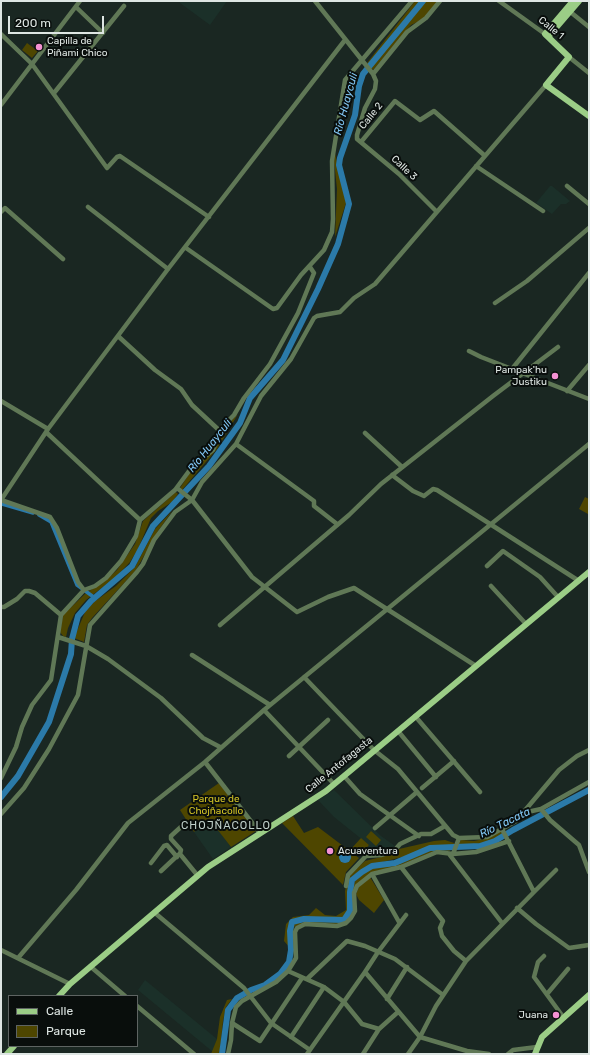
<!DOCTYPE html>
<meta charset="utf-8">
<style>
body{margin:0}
#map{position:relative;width:590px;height:1055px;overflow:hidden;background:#1a2722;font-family:Rubik,sans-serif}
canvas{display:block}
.frame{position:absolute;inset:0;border:2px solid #dee6e3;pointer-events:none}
.legend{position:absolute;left:8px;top:995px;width:130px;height:52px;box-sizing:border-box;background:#090e0c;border:1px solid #5e6462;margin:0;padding:5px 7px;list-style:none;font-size:12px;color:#dee6e3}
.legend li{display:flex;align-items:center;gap:8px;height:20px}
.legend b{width:20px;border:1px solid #5e6462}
.scale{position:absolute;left:8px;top:16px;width:96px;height:18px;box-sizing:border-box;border:2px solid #dee6e3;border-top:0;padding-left:5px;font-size:12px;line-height:14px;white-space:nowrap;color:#dee6e3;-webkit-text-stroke:3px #090e0c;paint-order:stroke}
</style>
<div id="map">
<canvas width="590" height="1055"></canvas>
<div class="frame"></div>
<ul class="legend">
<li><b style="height:5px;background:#9bcd86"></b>Calle</li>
<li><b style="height:11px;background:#4e4600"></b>Parque</li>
</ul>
<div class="scale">200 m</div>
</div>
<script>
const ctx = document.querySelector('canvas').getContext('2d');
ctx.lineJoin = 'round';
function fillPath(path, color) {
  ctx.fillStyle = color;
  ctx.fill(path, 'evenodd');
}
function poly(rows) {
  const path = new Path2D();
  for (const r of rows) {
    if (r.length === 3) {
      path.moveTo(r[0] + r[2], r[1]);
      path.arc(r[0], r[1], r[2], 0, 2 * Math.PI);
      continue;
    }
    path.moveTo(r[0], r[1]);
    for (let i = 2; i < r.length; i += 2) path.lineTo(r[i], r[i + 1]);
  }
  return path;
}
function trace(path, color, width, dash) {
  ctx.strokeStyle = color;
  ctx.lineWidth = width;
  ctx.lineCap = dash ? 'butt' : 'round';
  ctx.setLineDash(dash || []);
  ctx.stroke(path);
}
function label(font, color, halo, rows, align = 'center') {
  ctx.font = font + ' Rubik,sans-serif';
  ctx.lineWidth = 4;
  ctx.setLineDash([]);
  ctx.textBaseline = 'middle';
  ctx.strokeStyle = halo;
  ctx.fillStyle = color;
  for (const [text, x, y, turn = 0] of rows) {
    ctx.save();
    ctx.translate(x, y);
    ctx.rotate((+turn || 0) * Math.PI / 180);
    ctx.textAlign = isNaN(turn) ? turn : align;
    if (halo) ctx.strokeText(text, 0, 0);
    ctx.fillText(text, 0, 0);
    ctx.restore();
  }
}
fillPath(poly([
 [180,1,227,1,210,25,180,3],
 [550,186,552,186,570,201,566,204,561,204,552,214,536,203],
 [334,790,381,836,395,846,360,856,369,845,334,817,318,800],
 [210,819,231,847,213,859,194,832],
 [145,980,217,1039,213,1052,138,990]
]), '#1b3029');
fillPath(poly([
 [415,1,438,1,424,19,411,25,373,70,367,63],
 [27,43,38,51,32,58,22,50],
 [335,153,346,203,335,237,337,189,334,161],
 [238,414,217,449,182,490,180,488,193,468,209,455,225,427],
 [176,492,178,494,172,502,158,511,151,518,138,549,130,562,116,577,86,600,75,613,68,628,66,637,63,636,60,632,63,615,86,593,106,580,117,570,135,544,143,521],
 [585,497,589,499,588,514,579,509],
 [173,510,158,531,136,570,92,618,87,625,84,642,74,638,85,612,94,602,116,586,135,567,155,529],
 [219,783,256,831,231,847,210,820,194,832,180,810],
 [293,816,304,833,318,827,359,858,346,872,343,885,282,823],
 [371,831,381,840,376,846,366,837],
 [502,831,503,834,493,840,479,845,457,845,461,840,474,841,489,838],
 [361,838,369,845,360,856,351,849],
 [445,840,454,843,454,846,430,846,406,856,371,865,361,870,351,877,348,892,349,910,345,917,340,919,305,918,291,922,288,930,290,948,284,941,286,924,293,917,309,915,316,908,325,915,336,916,346,910,345,891,349,875,365,861,393,854,399,849,434,841],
 [442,848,454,848,449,851,437,850,398,866,374,872,357,885,351,917,342,924,303,923,294,927,293,933,295,949,291,961,291,930,293,925,296,923,316,921,343,922,350,916,352,909,353,886,355,881,363,874,373,868,396,864,430,849],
 [370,877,384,900,374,913,359,900,356,894,359,887],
 [232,999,226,1007,223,1021,220,1051,218,1054,211,1054,217,1039,220,1017,227,1000]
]), '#4e4600');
fillPath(poly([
 [345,857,6]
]), '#2b7aa9');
trace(poly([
 [2,504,33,513],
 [39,515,51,522,77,585,95,598]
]), '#2b7aa9', 3.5);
trace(poly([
 [1,797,18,776,49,722,71,654,72,639,78,616,91,601,132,566,153,526,209,466,240,423,250,398,283,360,318,289,338,244,349,204,339,165,340,158,355,115,359,86,363,74,423,1],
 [222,1054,228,1010,237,998,251,990,265,985,280,974,289,962,291,950,290,931,292,922,304,919,344,920,350,911,350,892,352,880,362,872,372,866,395,863,430,848,480,846,495,841,513,830,589,790]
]), '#2b7aa9', 6);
trace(poly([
 [315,1,373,74,376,81,375,89,365,108,357,135,357,139,399,174,437,212],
 [499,1,545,34],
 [76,7,103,33],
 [568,10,589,27],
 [1,34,32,64,107,168,117,157,120,156,209,217],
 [569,57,589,73],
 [373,74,407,32,426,18,440,1],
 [54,93,124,6],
 [1,105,80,1],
 [361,142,395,101,420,120,434,111,484,155],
 [476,166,543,211],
 [567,186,589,204],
 [88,207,168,269],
 [1,212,5,208,63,259],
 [186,248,273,309,277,308,301,275,324,250,332,232,333,219,332,161,345,80,412,1],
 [495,303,527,281,589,228],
 [118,336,155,370,181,389,192,405,221,432],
 [469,351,481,357,589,399],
 [512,369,589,273],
 [567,391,589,365],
 [1,401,48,429],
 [46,432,140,520],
 [365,433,402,467],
 [236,444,314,501,314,506,337,524],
 [392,475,413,491,424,496,433,489,437,490,579,581],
 [177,488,192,500,252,577,297,612,328,597,354,588,476,666],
 [1,500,48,429,168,269,345,40],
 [1,500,50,517,57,528,78,582,84,590],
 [487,566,503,551,540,577,558,597],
 [491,586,526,624],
 [1,607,4,607,17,599,25,591,29,591,35,593,61,615],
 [220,625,349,515,381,484,493,396,558,347],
 [58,637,86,646,108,659,161,698,203,738,220,747],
 [192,655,270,705],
 [304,677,374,750,398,769,453,835,459,838,453,854],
 [264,710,334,784],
 [415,716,480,792],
 [398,731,436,777],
 [289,756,328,720],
 [205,762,260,833],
 [344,776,360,794,419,836],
 [1,778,16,747,22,727,32,705,51,680,61,615,84,590,95,586,106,578,121,561,136,536,140,520,175,490,192,467,213,450,223,426,234,415,244,398,270,364,298,313,314,273,310,267],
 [422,788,454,761],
 [541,809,550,820,579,845,589,872],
 [523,813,541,809,589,782],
 [1,814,24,788,49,749,78,695,90,625,137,572,143,564,154,540,175,512,192,500,202,482,236,444,261,396,291,359,314,318,317,316,340,312,354,298,375,284,546,85],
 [183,825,171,836,171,839,181,850,180,854,198,876],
 [375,828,417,792],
 [459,838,487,837,516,821,559,770,577,756,589,750],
 [449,854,502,923],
 [151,863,164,846,167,845,177,857],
 [401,867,443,921,440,928,442,936,454,951,466,961],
 [161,871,178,855],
 [372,874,399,922],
 [346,886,348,875,366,856,381,855,394,851,400,844,421,834,431,834,445,826],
 [534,892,556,870],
 [517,908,536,924,569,948,589,945],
 [155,913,244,988,271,1023,310,1050],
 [1,950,70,984],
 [544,956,538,962,534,977,564,1018],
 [18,958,76,890,128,823,205,762,264,710,589,444],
 [91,967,125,996],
 [288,971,324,987,344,1002,362,1024,379,1029],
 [365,972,420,1037,467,1051,489,1054],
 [307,979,347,941,365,946,395,959,443,995],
 [547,994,568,969],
 [387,999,407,967],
 [137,1006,194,1054],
 [232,1023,260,1041,302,978],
 [291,1037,324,987],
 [228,1054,231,1040,232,1023,236,1007,242,1001,276,982,288,971,296,958,295,932,297,928,305,924,337,926,346,923,351,918,355,911,354,893,357,886,372,874,401,867,437,852,453,854,476,852,509,841],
 [307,1054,365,972,378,952,406,915],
 [363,1054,379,1029,398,1012],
 [408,1054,420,1037,436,1006,466,961,534,892,502,829],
 [508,1054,513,1050,537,1047]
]), '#607856', 4.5);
trace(poly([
 [573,1,545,34,569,57,546,85,589,116],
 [548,37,579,1],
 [59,996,70,984,208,867,326,791,589,572],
 [7,1054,14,1046],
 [535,1054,542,1037,589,995]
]), '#9bcd86', 6);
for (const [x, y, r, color] of [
 [39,47,4,"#f491d3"],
 [555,376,4,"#f491d3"],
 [330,851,4,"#f491d3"],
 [556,1015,4,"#f491d3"]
]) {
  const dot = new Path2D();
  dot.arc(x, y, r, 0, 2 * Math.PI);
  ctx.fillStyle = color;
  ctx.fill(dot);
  trace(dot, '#090e0c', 1.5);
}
label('10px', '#dee6e3', '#090e0c', [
 ["Calle 1",551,28,39],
 ["Calle 2",371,116,-51],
 ["Calle 3",404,168,43],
 ["Calle Antofagasta",339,765,-39]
]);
label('10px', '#dee6e3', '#090e0c', [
 ["Capilla de",47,41],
 ["Piñami Chico",47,53],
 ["Pampak'hu",547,370,"right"],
 ["Justiku",547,382,"right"],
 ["Acuaventura",338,851],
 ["Juana",548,1015,"right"]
], 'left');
label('10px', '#d3c327', '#090e0c', [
 ["Parque de",216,799],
 ["Chojñacollo",216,811]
]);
label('italic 11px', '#82c7f5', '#090e0c', [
 ["Río Huayculi",346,104,-75],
 ["Río Huayculi",210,446,-52],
 ["Río Tacata",505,823,-26]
]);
ctx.letterSpacing = '1px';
label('11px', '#bfcfc9', '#090e0c', [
 ["CHOJÑACOLLO",226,826]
]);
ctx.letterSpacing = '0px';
</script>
